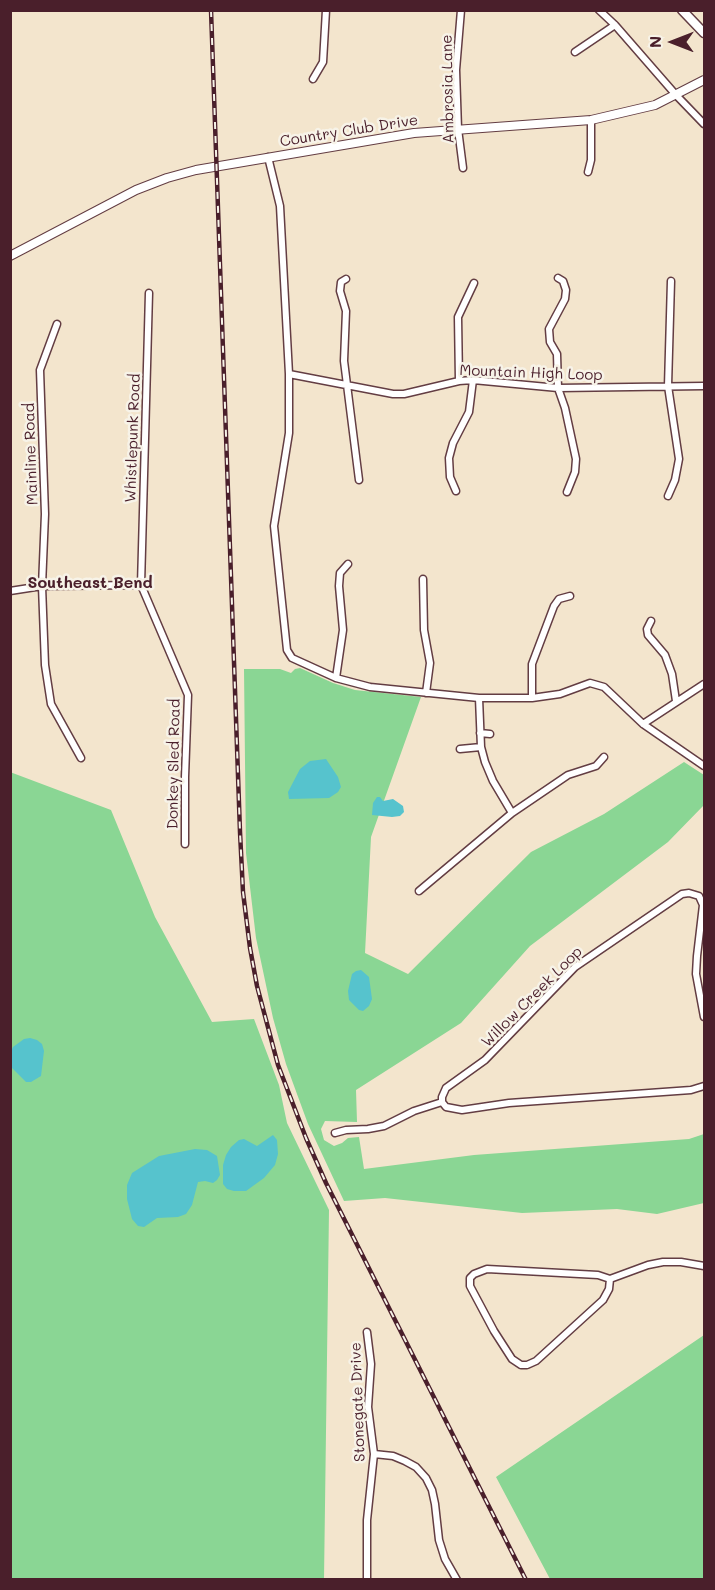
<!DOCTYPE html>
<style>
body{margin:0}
#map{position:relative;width:715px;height:1590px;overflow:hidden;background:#f3e5cd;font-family:Mali,sans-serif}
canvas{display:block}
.frame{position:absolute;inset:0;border:12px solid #4a1f2b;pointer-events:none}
.north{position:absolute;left:643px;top:12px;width:60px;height:60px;-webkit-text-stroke:4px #f7f3e8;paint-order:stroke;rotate:270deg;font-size:16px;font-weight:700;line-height:24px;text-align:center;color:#4a1f2b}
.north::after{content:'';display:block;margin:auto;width:21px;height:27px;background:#4a1f2b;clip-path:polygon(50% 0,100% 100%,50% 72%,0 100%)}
</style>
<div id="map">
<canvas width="715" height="1590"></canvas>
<div class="frame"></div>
<div class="north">N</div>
</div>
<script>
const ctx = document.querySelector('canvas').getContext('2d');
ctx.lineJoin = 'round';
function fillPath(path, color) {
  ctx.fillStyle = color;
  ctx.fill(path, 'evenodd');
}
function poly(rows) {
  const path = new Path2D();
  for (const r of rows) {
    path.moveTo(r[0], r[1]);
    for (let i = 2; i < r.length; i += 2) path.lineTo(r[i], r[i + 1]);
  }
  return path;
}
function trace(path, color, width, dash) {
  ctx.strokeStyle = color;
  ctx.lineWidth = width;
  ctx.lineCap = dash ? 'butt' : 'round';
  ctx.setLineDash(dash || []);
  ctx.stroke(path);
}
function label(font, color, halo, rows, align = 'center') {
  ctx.font = font + ' Mali,sans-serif';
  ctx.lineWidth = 5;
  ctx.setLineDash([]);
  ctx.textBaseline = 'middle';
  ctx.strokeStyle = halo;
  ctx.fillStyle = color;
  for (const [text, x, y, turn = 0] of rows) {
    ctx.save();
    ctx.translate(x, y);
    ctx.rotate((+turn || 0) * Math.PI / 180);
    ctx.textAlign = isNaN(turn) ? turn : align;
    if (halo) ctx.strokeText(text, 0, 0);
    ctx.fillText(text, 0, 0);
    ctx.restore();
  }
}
fillPath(poly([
 [300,668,333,683,355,690,421,697,371,837,365,953,408,974,531,852,604,814,684,762,704,775,704,805,668,842,530,946,461,1023,356,1090,357,1122,325,1121,321,1129,324,1140,334,1146,342,1143,348,1138,359,1137,364,1169,474,1155,689,1139,704,1134,704,1203,657,1214,617,1209,522,1213,385,1198,344,1201,308,1124,286,1064,273,1018,256,938,246,853,244,669,280,669,291,673,295,669],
 [10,772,111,810,155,917,212,1022,254,1019,279,1085,287,1123,329,1210,324,1579,11,1579],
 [704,1335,704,1579,550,1579,496,1477]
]), '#8ad694');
fillPath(poly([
 [326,759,338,777,341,787,338,792,329,798,289,799,288,792,300,769,310,761],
 [377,797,380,797,383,801,393,799,403,806,404,812,400,816,392,817,372,815,373,803],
 [361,970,369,977,372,999,369,1006,363,1011,359,1010,349,1000,348,991,352,974,356,971],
 [30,1038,37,1040,42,1044,44,1051,41,1076,31,1082,26,1082,10,1066,11,1051,13,1047,24,1039],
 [273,1135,277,1140,278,1154,275,1165,264,1178,246,1191,234,1191,227,1189,223,1184,223,1165,226,1155,231,1147,239,1140,244,1139,257,1146],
 [195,1149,207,1150,217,1156,220,1175,217,1180,213,1183,205,1181,198,1182,192,1205,186,1214,178,1217,157,1218,144,1227,138,1226,132,1219,127,1199,127,1185,132,1173,159,1156]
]), '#56c3cd');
const minor = poly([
 [461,10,456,70,458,129,463,168],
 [599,10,615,25,676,95,704,124],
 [575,52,615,25],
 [313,79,323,62,326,10],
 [268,157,280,206,289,374,289,433,274,526,287,650,292,658,336,678,370,687,479,698,532,698,560,694,590,683,604,687,643,724,704,766],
 [588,172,591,160,591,120],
 [558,278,563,281,566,290,565,299,549,329,550,342,557,354,558,388,565,408,576,459,575,472,567,492],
 [346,279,341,282,340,291,346,311,344,361,359,480],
 [149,293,141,585,188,695,185,777,185,844],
 [57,324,40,370,45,514,42,586,45,665,51,704,81,758],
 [289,374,393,394,404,394,459,381,473,380,558,388,704,386],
 [459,381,458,317,474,283],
 [456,491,450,477,449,458,453,443,469,412,473,380],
 [668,496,675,480,679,459,668,386,671,281],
 [423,579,424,630,430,663,426,693],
 [10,591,42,586,141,585],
 [651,621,647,629,648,635,665,655,672,674,676,701],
 [336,678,343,630,339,586,340,573,348,564],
 [479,698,481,747,485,762,493,781,512,813],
 [532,698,532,664,554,606,559,599,570,596],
 [643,724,704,684],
 [480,733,490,734],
 [460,749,481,747],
 [419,891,512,813,568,775,596,766,604,757],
 [442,1102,442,1097,446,1088,485,1060,575,967,682,894,689,893,699,896,703,905,697,956,696,974,704,1017],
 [442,1102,446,1107,462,1110,509,1103,691,1090,704,1086],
 [335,1133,346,1130,368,1129,384,1126,414,1111,442,1102],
 [610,1279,609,1289,603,1300,536,1361,527,1365,521,1365,512,1359,494,1331,470,1286,470,1278,474,1274,487,1269,598,1275,610,1279,648,1265,663,1262,681,1262,704,1266],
 [374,1454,393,1456,405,1461,416,1467,426,1478,432,1490,435,1504,439,1540,445,1559,457,1580],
 [367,1580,367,1520,374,1454,368,1407,371,1364,367,1332]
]);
const tertiary = poly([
 [10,256,136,190,167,178,196,170,414,133,591,120,655,105,704,80]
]);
const secondary = poly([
 [682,10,704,33]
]);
trace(minor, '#633d43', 9);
trace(tertiary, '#633d43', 10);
trace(secondary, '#633d43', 11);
trace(minor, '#fff', 6);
trace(tertiary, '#fff', 8);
trace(secondary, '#fff', 8);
const rail = poly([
 [211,10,240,832,243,892,250,948,257,986,278,1065,306,1138,326,1183,526,1580]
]);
trace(rail, '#4a1f2b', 4.5);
trace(rail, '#f7f3e8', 2, [7]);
label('15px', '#4a1f2b', '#f7f3e8', [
 ["Ambrosia Lane",448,89,-91],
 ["Country Club Drive",349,131,-9],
 ["Mountain High Loop",531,373,2],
 ["Whistlepunk Road",133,438,-88],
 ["Mainline Road",31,454,-92],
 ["Donkey Sled Road",174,764,-89],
 ["Willow Creek Loop",532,997,-45],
 ["Stonegate Drive",358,1402,-92]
]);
label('bold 16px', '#4a1f2b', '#f7f3e8', [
 ["Southeast Bend",90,583]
]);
</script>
